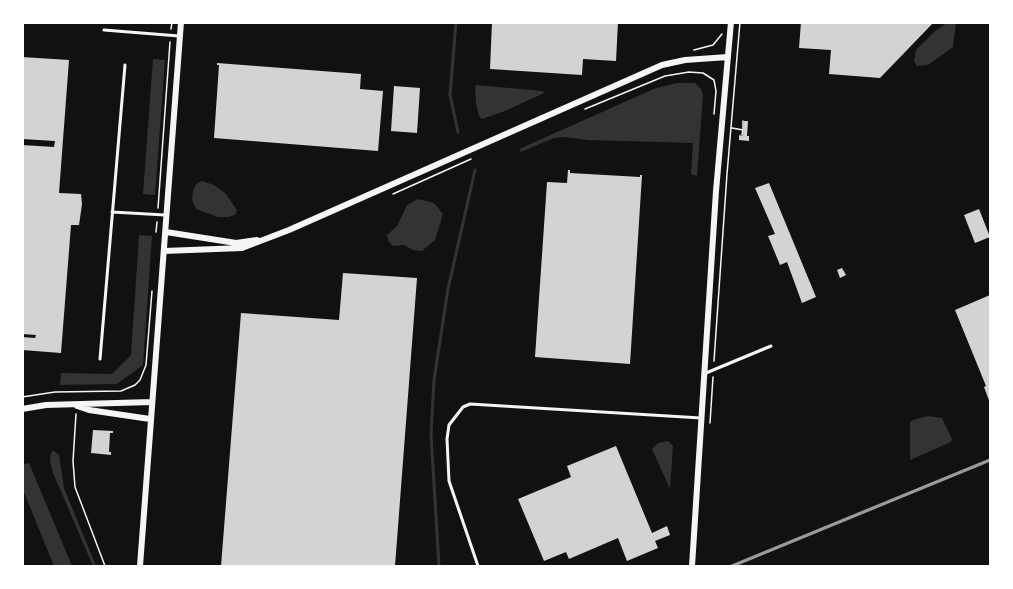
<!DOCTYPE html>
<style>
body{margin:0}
#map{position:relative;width:1013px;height:589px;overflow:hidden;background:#111;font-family:Commissioner,sans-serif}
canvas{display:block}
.frame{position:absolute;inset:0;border:24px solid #fff;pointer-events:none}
</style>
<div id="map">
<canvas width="1013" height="589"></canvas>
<div class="frame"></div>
</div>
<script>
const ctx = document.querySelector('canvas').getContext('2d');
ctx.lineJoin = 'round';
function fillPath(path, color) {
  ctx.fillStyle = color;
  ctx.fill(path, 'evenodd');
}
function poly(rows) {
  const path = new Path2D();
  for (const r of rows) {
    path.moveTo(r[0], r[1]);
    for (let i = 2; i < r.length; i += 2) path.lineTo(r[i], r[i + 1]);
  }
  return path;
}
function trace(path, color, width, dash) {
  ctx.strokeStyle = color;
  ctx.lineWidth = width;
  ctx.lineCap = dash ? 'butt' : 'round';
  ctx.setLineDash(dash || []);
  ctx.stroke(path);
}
fillPath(poly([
 [947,23,956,23,953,47,928,65,917,66,914,61,916,50,935,31],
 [153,59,165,60,155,195,143,194],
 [677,83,695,83,701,89,703,95,697,176,691,174,693,143,588,140,563,137,554,138,521,152,519,149,656,88],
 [476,85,543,91,544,93,505,111,482,119,479,116,476,103,475,86],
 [202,181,214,185,226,194,237,210,235,215,229,217,218,217,196,209,192,200,193,191,196,184],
 [418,199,434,203,443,214,435,240,422,251,413,250,404,245,393,246,389,242,387,235,397,226,407,205],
 [139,235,152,236,143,365,117,384,60,385,61,373,112,374,131,355],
 [928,416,942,418,952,439,951,442,910,460,910,422,913,420],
 [668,441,673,446,670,489,652,449,658,443],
 [54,451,59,455,64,488,96,566,93,566,53,473,50,462,51,452],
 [29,463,72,566,54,566,23,490,23,464]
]), '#333');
trace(poly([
 [456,22,450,95,458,132],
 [439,566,431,434,434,380,448,289,475,170]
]), '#333', 3);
fillPath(poly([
 [492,22,618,22,616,61,583,59,582,75,490,69],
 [801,22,934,22,880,78,829,74,831,50,799,48],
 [22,57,69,60,59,193,81,194,82,204,79,225,71,225,61,353,22,350,22,337,35,338,36,335,22,334,22,145,54,147,55,141,22,139],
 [217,63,361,74,360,89,383,91,378,151,214,138,219,65,217,65],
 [394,86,420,88,417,133,391,131],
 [744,121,748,121,747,136,749,136,749,141,739,140,739,135,743,136],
 [568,170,570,170,570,173,640,177,640,175,642,175,630,364,535,357,547,182,567,183],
 [769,183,816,297,802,303,787,262,780,265,768,236,775,234,755,188],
 [979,209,990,237,975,243,964,215],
 [842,268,846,275,840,278,837,270],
 [343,273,417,278,395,566,221,566,241,313,339,320],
 [990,295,990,403,984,387,986,386,955,310],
 [93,430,113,431,113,433,110,433,109,452,111,452,111,455,91,453],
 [616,446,652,533,667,526,670,535,655,541,658,548,627,561,618,538,569,559,566,552,544,561,518,499,571,477,567,466]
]), '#d3d3d3');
trace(poly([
 [171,29,172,22],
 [694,50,713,45,722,34],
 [585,109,665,76,689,72,703,73,714,80,716,91,714,114],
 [732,128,743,130,742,135],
 [743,129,743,121],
 [393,194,471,159],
 [158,208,170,42],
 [156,232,157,222],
 [714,361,727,174,740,22],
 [22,397,55,392,121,391,135,385,140,380,146,365,152,291],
 [76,414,73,461,75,487,105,566],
 [710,423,713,377]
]), '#f5f5f5', 1.5);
trace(poly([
 [104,30,179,36],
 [112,212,165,215],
 [100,359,125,65],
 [706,373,771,346],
 [478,566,449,481,447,439,449,425,463,407,470,404,701,418]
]), '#f5f5f5', 3);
trace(poly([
 [166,232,236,243,257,240],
 [164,251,242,248,289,230,662,65,685,60,728,57],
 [77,406,89,410,150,419],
 [22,409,46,405,152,402],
 [140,566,181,22],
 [692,566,716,191,731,22]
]), '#f5f5f5', 6);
trace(poly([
 [732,566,990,460]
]), '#9a9a9a', 3);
</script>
